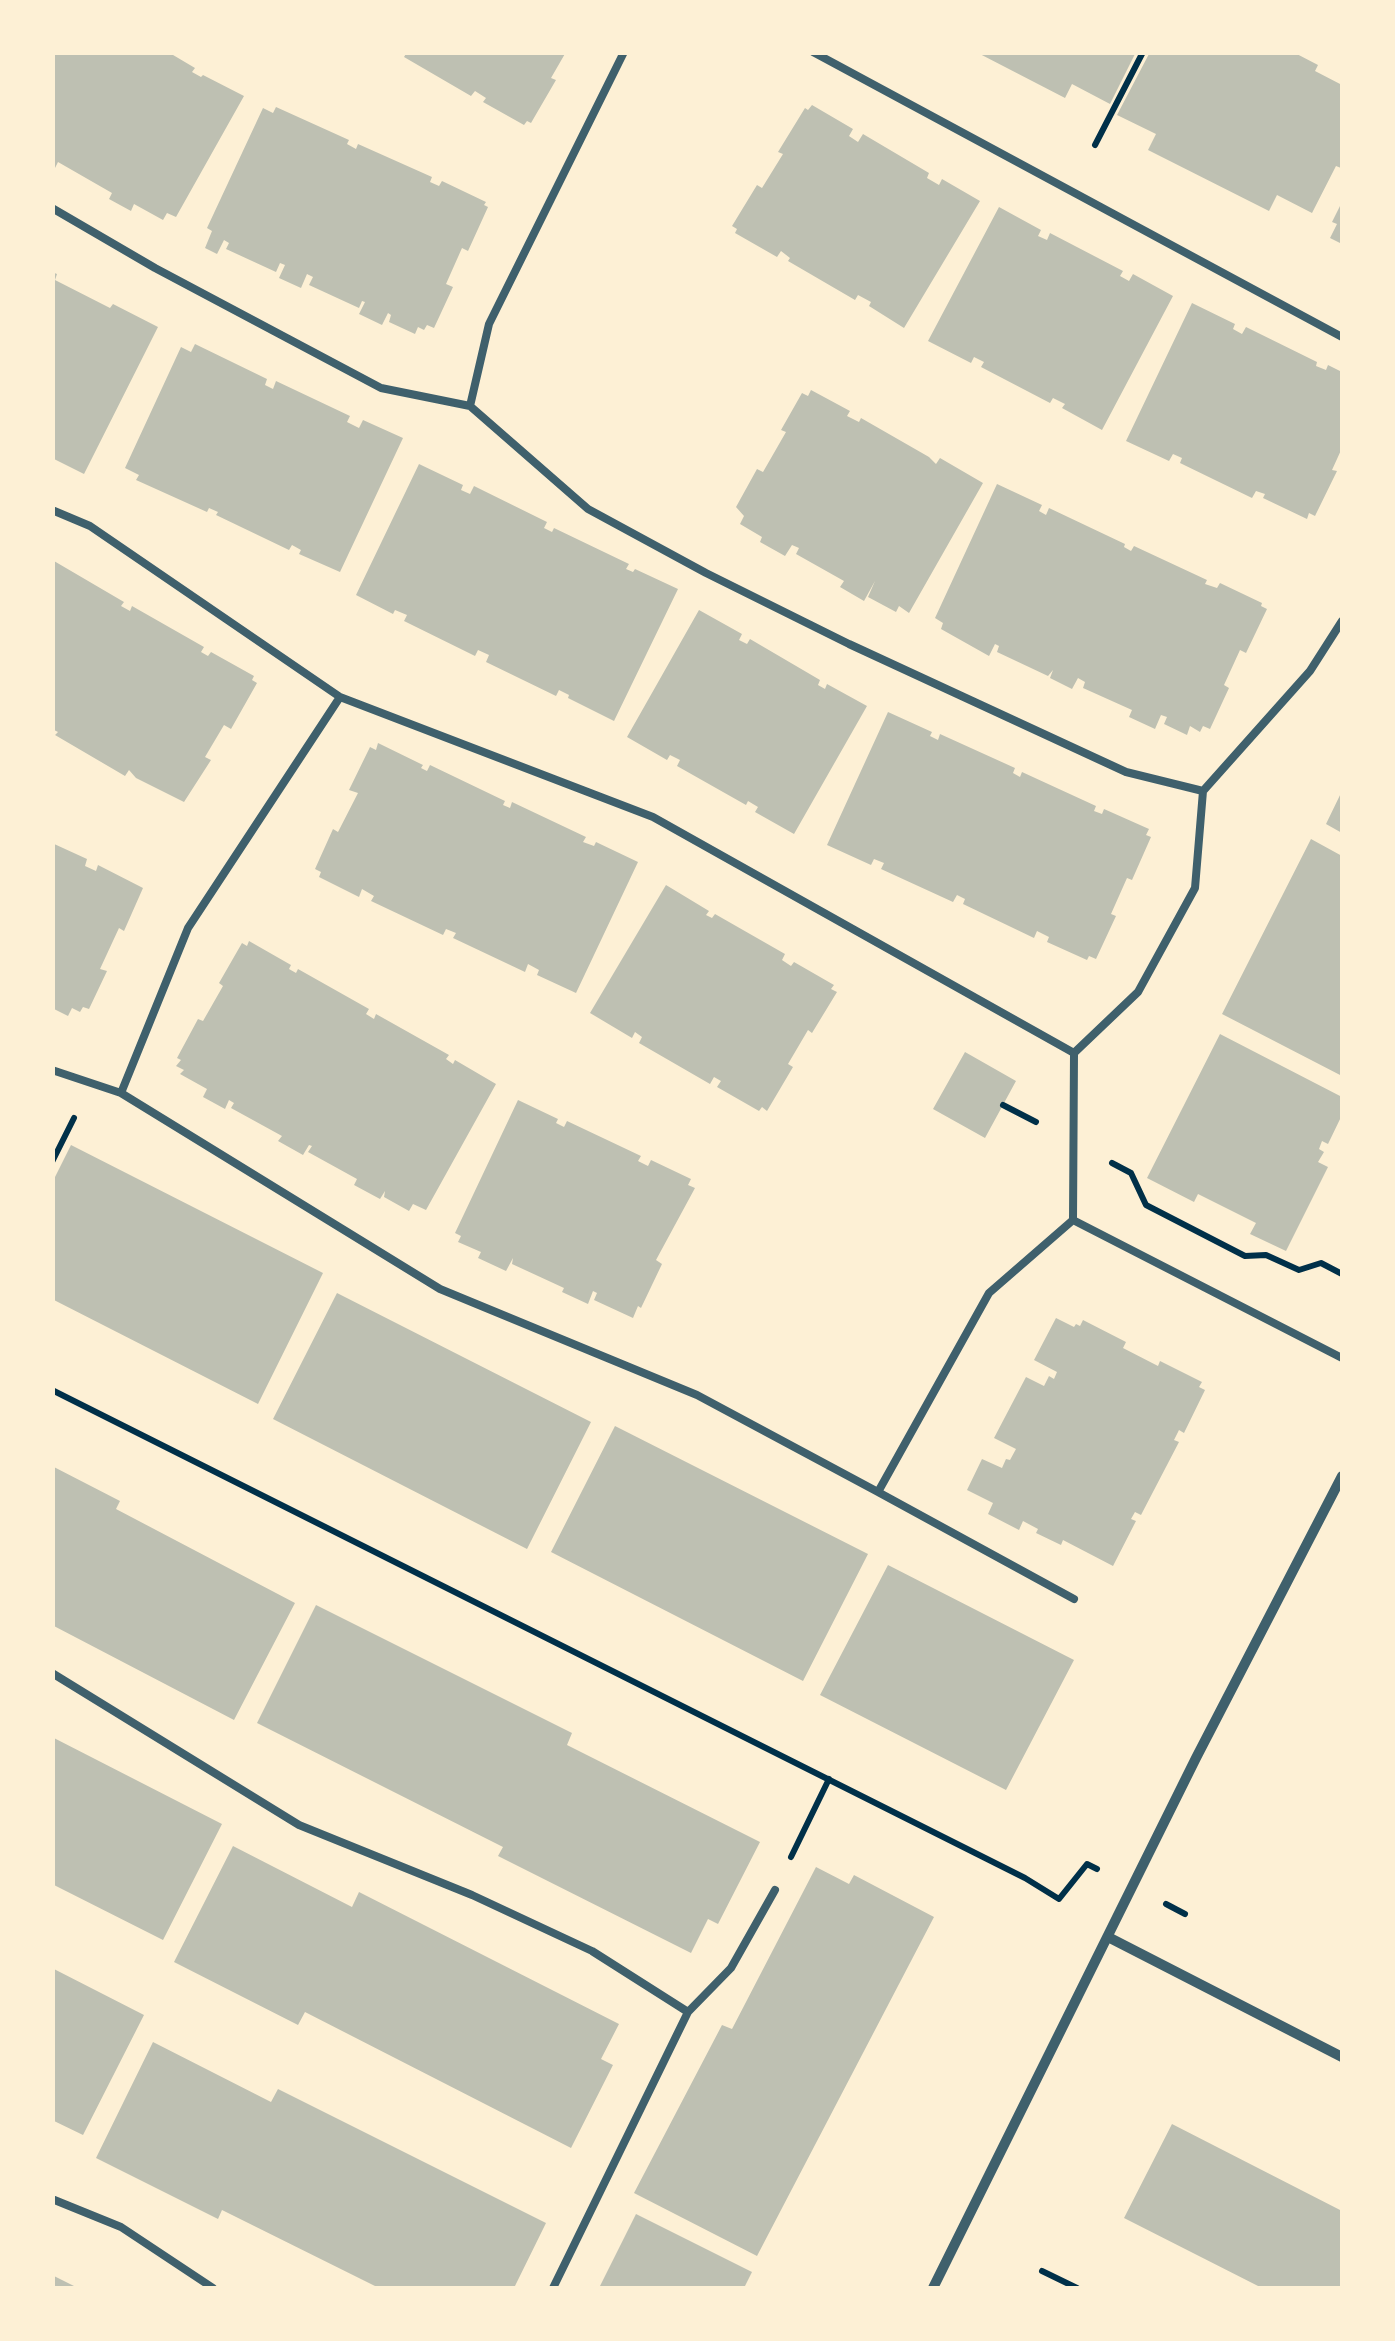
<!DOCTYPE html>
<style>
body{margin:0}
#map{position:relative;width:1395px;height:2341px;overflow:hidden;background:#fdf0d5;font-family:Inter,sans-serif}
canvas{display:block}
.frame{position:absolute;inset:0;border:55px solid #fdf0d5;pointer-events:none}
</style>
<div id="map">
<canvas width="1395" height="2341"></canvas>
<div class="frame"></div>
</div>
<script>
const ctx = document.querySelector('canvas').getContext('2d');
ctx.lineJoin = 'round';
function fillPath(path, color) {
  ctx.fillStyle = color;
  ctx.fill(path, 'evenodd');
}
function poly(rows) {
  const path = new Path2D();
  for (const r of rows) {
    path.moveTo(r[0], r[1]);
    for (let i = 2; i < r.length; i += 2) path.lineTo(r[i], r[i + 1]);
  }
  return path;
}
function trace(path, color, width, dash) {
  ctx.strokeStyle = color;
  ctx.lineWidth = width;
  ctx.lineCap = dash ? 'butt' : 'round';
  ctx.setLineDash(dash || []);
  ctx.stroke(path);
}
fillPath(poly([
 [52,52,168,52,195,68,192,72,201,77,203,75,244,96,176,217,167,213,163,220,134,204,131,211,109,199,112,193,58,162,52,174],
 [407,52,566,52,551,78,556,80,531,123,527,121,524,125,483,102,486,98,475,91,471,96,404,57],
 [976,52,1136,52,1110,104,1072,84,1065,98],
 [1150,52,1293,52,1318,65,1315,71,1342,85,1342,165,1341,168,1336,166,1312,213,1277,195,1269,211,1148,150,1156,134,1117,115],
 [812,105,853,129,849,136,858,142,863,134,929,173,927,178,939,185,942,179,980,201,904,328,869,306,871,302,858,295,855,300,788,261,790,258,781,251,777,257,735,233,737,229,732,226,757,185,762,188,783,154,778,152,805,108,808,110],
 [276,107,349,140,347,144,356,149,358,144,432,177,430,182,439,186,442,181,486,202,484,205,488,207,468,251,462,248,446,284,453,287,434,328,427,325,424,330,418,327,415,334,389,322,391,315,388,313,382,325,359,314,365,302,362,301,359,308,309,285,313,277,307,274,301,288,279,278,285,265,280,263,276,272,226,249,229,243,224,240,217,254,205,248,212,231,207,228,263,108,273,113],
 [1342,202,1342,244,1330,238,1337,224,1332,222],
 [999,207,1041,230,1038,236,1047,240,1050,233,1123,271,1120,276,1129,281,1133,274,1173,296,1102,430,1062,408,1065,404,1053,398,1050,403,981,367,984,362,974,357,971,363,928,341],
 [52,272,57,274,55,280,110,308,113,304,158,327,84,474,52,458],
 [1192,303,1235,324,1233,329,1242,334,1246,327,1317,362,1316,366,1326,370,1328,365,1342,372,1342,448,1332,470,1337,471,1315,516,1309,513,1307,519,1263,498,1265,494,1256,491,1252,498,1180,463,1182,458,1173,454,1169,461,1126,441],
 [195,344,267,379,265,385,273,389,276,381,350,416,347,422,359,428,363,420,403,438,340,572,299,554,301,550,292,545,289,550,216,515,218,512,209,508,207,512,136,480,139,475,125,468,181,347,191,352],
 [811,390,850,411,847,416,859,422,861,418,929,457,936,464,940,458,983,483,909,613,899,606,896,612,868,597,875,581,864,601,840,587,844,581,796,554,799,548,792,545,785,556,760,542,762,537,740,524,744,516,736,507,757,469,763,472,786,432,781,430,802,393,808,396],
 [419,464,463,485,461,490,470,494,474,486,547,522,544,528,552,532,554,528,629,564,626,569,633,572,635,569,678,589,614,721,568,698,569,695,559,690,556,696,486,662,489,655,478,650,475,656,404,621,407,615,395,610,393,614,356,595],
 [997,484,1042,505,1039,511,1046,515,1049,508,1125,544,1124,547,1131,551,1134,546,1207,580,1205,584,1217,588,1220,583,1262,603,1261,606,1267,609,1246,653,1240,650,1224,685,1229,688,1210,729,1203,726,1200,732,1190,726,1187,735,1164,724,1167,717,1161,715,1155,729,1129,717,1132,710,1083,688,1085,682,1078,678,1072,689,1050,678,1053,670,1048,676,997,652,999,646,995,644,989,656,941,629,943,623,935,618],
 [54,561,124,602,121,606,130,611,132,606,204,647,201,652,208,656,211,652,254,676,252,680,257,683,231,729,224,725,205,757,211,760,184,802,136,778,129,770,125,776,55,735,58,732,52,729],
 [699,610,742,634,739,640,747,644,750,639,820,680,818,685,825,689,827,684,867,706,794,834,755,812,758,807,748,801,746,805,677,766,680,760,670,755,667,760,627,737],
 [888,712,932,732,930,736,938,740,940,734,1015,768,1013,773,1020,777,1022,772,1096,806,1094,811,1102,814,1104,809,1149,829,1146,835,1151,837,1132,880,1127,878,1111,914,1116,916,1096,959,1089,956,1087,960,1047,942,1049,937,1037,931,1034,938,963,904,965,899,957,895,953,902,881,869,884,863,874,859,871,865,827,845],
 [378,743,423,765,421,768,427,771,430,765,505,801,503,805,510,808,512,802,586,837,583,842,594,846,596,842,638,862,576,993,537,975,539,970,528,964,525,972,453,938,456,933,446,929,443,935,371,901,374,896,362,889,359,897,319,877,321,872,315,869,333,829,338,832,358,793,349,790,370,747,376,750],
 [1342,791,1342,833,1326,824],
 [1311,839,1342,856,1342,1076,1222,1014],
 [52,843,87,859,85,866,96,871,98,865,143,888,124,931,119,928,100,969,107,971,89,1009,83,1007,80,1012,72,1008,68,1016,52,1008],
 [666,885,709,911,706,915,712,918,715,914,785,954,782,960,791,966,794,962,834,985,831,989,837,992,812,1033,808,1030,788,1064,793,1067,767,1111,762,1107,759,1111,717,1087,721,1081,714,1077,710,1084,639,1043,642,1037,635,1032,632,1038,590,1013],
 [249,941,291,965,289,969,296,973,298,969,369,1009,366,1014,374,1019,376,1014,449,1055,446,1059,453,1064,455,1060,496,1084,426,1210,413,1204,409,1211,384,1197,385,1191,380,1199,354,1185,357,1179,308,1152,312,1146,309,1145,303,1155,278,1141,282,1136,231,1108,234,1103,229,1100,225,1109,203,1097,207,1089,180,1074,184,1070,176,1066,181,1060,177,1058,198,1019,203,1021,223,986,219,983,242,943,247,946],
 [1220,1034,1342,1097,1342,1115,1328,1144,1322,1141,1319,1149,1324,1152,1318,1162,1328,1167,1286,1251,1250,1234,1256,1223,1198,1194,1194,1202,1147,1178],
 [965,1052,1016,1081,985,1138,933,1109],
 [518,1100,558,1119,556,1123,564,1127,567,1121,641,1156,638,1161,648,1166,651,1160,691,1179,688,1185,695,1188,656,1260,662,1264,641,1308,638,1306,633,1318,594,1300,597,1293,593,1291,588,1304,562,1292,564,1288,512,1264,513,1258,506,1271,478,1258,481,1252,458,1242,461,1236,455,1233],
 [71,1145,323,1273,258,1404,52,1299,52,1183],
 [337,1293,591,1422,527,1549,273,1419],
 [1056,1318,1074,1327,1076,1324,1080,1326,1083,1320,1126,1342,1123,1348,1158,1366,1160,1361,1202,1382,1199,1387,1205,1390,1184,1433,1179,1430,1174,1440,1179,1442,1141,1515,1135,1512,1131,1519,1136,1521,1113,1566,1063,1540,1061,1545,1036,1533,1038,1529,1023,1521,1019,1530,988,1514,993,1503,967,1490,982,1459,1002,1468,1006,1459,1010,1460,1016,1449,994,1438,1026,1377,1044,1386,1049,1376,1054,1379,1057,1372,1034,1360],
 [615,1426,868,1554,803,1681,551,1552],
 [52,1466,120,1501,116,1509,295,1603,234,1720,52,1625],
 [888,1565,1074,1660,1006,1790,820,1695],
 [316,1605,572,1733,567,1745,760,1842,718,1924,708,1919,691,1953,498,1856,503,1847,257,1723],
 [52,1737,222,1824,163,1940,52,1884],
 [233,1846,352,1907,359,1892,619,2024,601,2059,613,2065,571,2148,305,2012,298,2025,174,1962],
 [816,1867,849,1884,854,1875,934,1917,757,2256,634,2193,722,2025,732,2029],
 [52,1968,144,2015,83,2135,52,2120],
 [153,2042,271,2102,278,2089,546,2223,514,2288,379,2288,222,2210,218,2219,96,2158],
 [1172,2124,1342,2211,1342,2288,1262,2288,1124,2218],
 [636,2214,752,2272,744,2288,599,2288],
 [52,2275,78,2288,52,2288]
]), '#bec0b2');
trace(poly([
 [1095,145,1143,52],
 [1003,1105,1036,1122],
 [52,1162,74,1118],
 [1112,1163,1131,1173,1146,1205,1245,1256,1266,1255,1299,1270,1321,1263,1342,1274],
 [52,1390,1025,1878,1059,1899,1087,1864,1097,1869],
 [791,1857,829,1779],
 [1166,1904,1185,1914],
 [1042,2271,1077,2288]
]), '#003049', 6);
trace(poly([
 [624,52,489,324,470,406,588,509,706,573,849,644,1126,772,1203,791],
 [813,52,1342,337],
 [52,208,155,268,381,388,470,406],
 [52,510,90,526,340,697,653,817,1074,1053],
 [340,697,188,928,121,1093,440,1289,697,1395,878,1492,989,1293,1073,1220,1074,1053,1138,992,1195,888,1203,791,1310,671,1342,621],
 [52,1070,121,1093],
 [1073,1220,1342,1358],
 [878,1492,1074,1599],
 [52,1673,299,1825,472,1895,592,1951,688,2012,553,2288],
 [688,2012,731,1968,775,1890],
 [52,2199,121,2227,213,2288]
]), '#3f606c', 8);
trace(poly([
 [1110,1938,1342,2057],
 [933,2288,1196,1758,1342,1476]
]), '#3f606c', 10);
</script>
